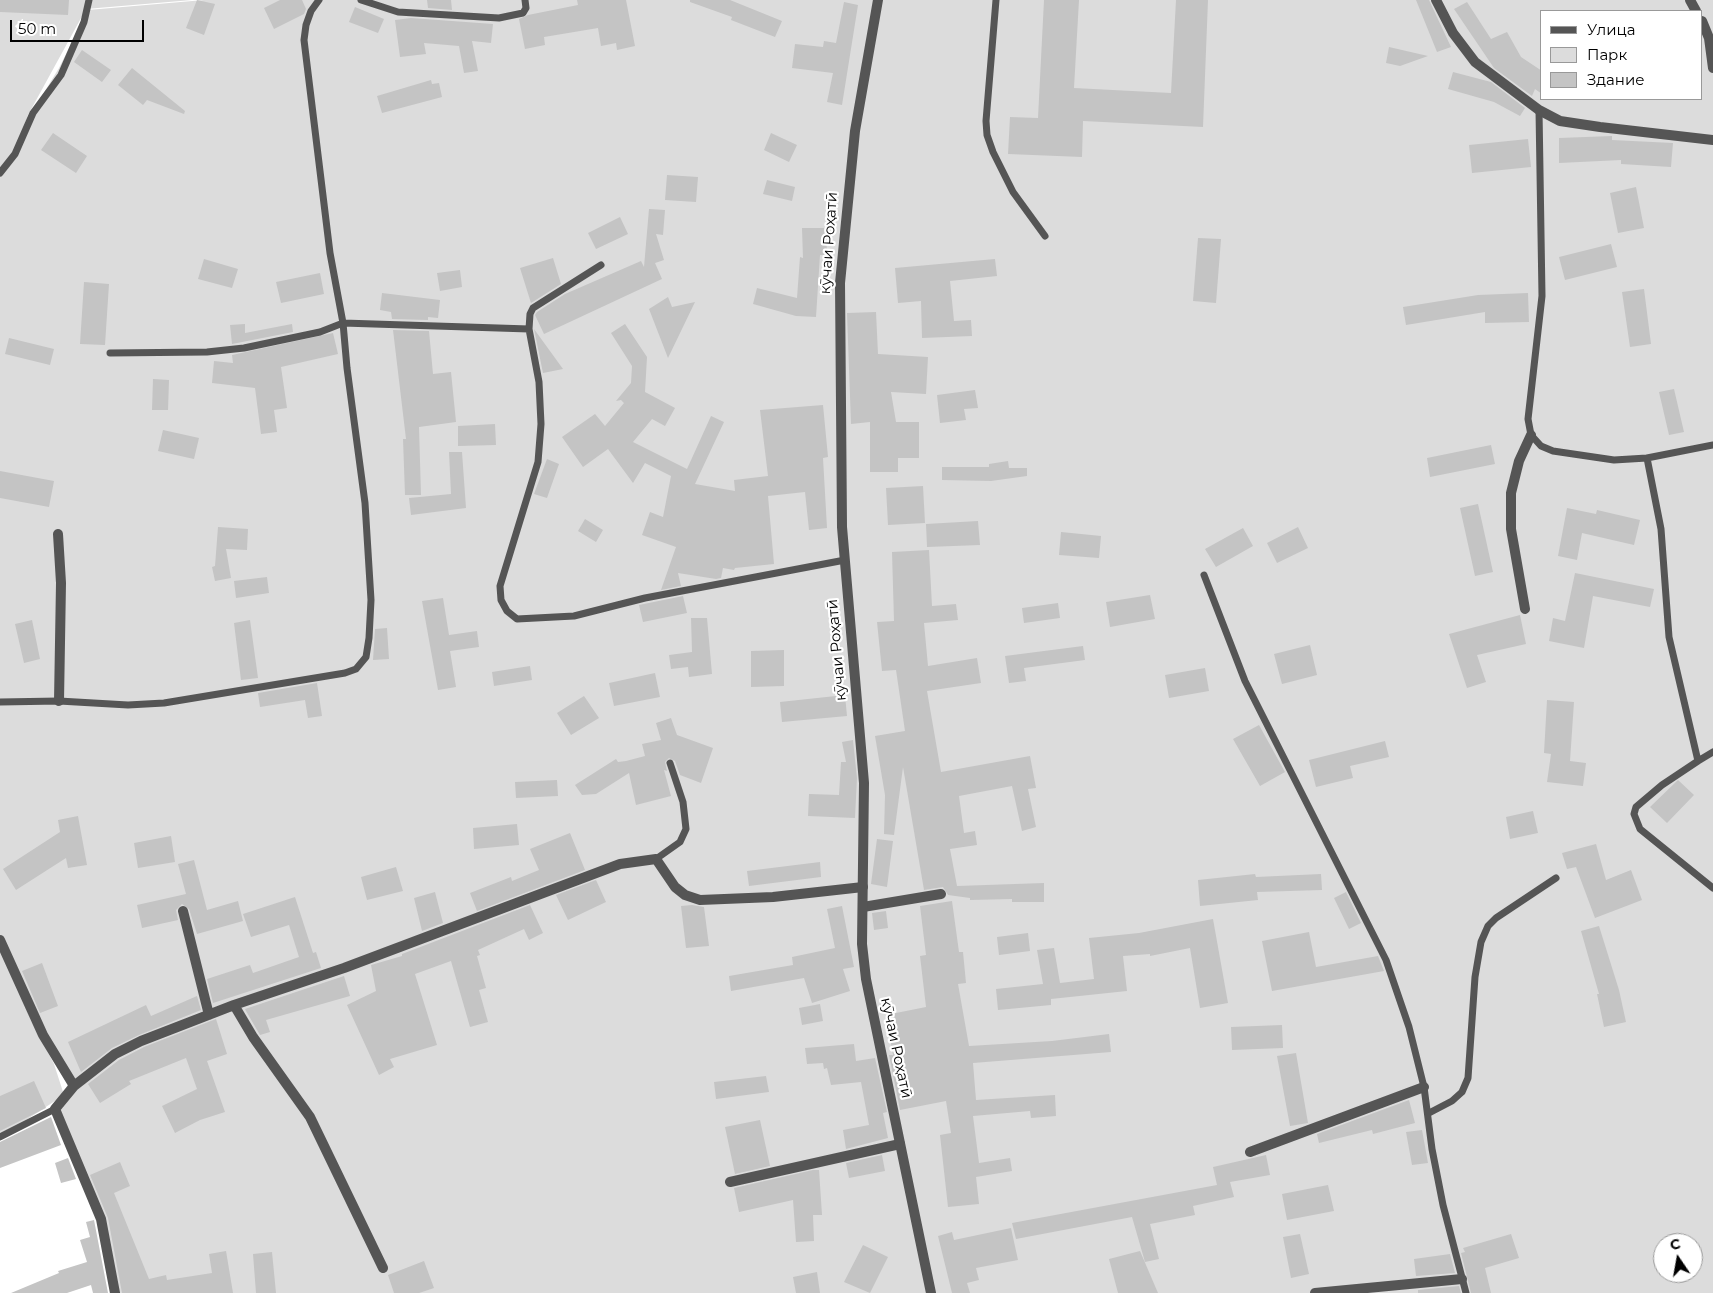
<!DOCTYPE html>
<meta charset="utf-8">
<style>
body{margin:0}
#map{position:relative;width:1713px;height:1293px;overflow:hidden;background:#fff;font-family:Montserrat,sans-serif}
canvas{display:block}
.legend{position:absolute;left:1540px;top:10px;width:162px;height:90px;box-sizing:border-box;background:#fff;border:1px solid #999;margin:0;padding:6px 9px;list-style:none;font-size:15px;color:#000}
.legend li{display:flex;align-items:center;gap:10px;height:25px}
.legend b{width:25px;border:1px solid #999}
.north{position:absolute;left:1653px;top:1233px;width:50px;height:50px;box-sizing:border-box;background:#fff;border:1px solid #999;border-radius:50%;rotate:348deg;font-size:14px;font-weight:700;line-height:20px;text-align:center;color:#000}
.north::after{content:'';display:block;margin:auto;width:18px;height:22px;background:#000;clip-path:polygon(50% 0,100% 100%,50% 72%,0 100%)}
.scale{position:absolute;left:10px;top:20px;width:134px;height:22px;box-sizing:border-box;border:2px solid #000;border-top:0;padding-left:6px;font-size:15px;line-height:18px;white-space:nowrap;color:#000;-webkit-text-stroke:4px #fff;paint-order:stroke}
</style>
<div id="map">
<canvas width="1713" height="1293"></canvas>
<ul class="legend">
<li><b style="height:6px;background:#555"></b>Улица</li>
<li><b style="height:14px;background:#dcdcdc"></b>Парк</li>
<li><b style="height:14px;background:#c4c4c4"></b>Здание</li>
</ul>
<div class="north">С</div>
<div class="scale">50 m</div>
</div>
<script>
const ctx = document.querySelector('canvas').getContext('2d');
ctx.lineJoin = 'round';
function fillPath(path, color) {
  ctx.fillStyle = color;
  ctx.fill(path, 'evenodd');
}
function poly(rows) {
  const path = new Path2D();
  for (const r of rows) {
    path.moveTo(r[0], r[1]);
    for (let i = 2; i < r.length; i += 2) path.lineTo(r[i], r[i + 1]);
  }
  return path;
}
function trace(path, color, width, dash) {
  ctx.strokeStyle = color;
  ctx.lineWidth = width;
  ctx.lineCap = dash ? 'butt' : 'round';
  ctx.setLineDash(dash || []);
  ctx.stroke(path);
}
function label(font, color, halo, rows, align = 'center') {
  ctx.font = font + ' Montserrat,sans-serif';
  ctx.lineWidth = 4.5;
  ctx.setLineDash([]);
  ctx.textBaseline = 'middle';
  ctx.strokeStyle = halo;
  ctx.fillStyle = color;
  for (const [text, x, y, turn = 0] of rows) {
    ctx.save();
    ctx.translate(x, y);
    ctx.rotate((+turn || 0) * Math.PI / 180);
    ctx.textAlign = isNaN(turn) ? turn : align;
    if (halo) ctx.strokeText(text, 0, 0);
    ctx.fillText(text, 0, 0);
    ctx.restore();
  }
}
fillPath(poly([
 [0,0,192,0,86,9,28,115,12,159,0,171],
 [204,0,1713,0,1713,1293,117,1293,112,1261,55,1104,71,1080,0,944,0,173,13,160,29,117,59,68,88,10],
 [1542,11,1702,11,1702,99,1542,99],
 [1663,1243,1693,1243,1693,1273,1663,1273],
 [0,948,31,1020,54,1064,64,1095,20,1124,0,1133]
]), '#dcdcdc');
fillPath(poly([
 [0,0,69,0,68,15,0,12],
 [197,0,215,4,204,35,186,28],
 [280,0,302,0,306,9,304,14,274,29,264,8],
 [427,0,451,0,452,10,428,8],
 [577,0,626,0,635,46,617,50,616,43,601,46,598,28,544,37,545,45,525,49,519,19,528,15,578,5],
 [690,0,730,0,782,21,775,37,731,20,732,17,690,2],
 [1044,0,1079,0,1074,88,1171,93,1176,0,1208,0,1203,127,1083,121,1082,157,1008,154,1010,117,1038,118],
 [1416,0,1429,0,1451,47,1437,52],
 [844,2,858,5,842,105,827,102,833,73,792,68,795,44,823,47,824,41,836,43],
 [1467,2,1491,39,1507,32,1521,57,1542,71,1542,94,1535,89,1532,96,1494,68,1454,9],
 [355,7,384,19,378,33,349,22],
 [411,18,493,24,491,43,472,41,478,71,464,73,459,46,424,43,426,54,400,57,395,20],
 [1389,47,1428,56,1400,66,1386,63],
 [82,50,111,70,102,82,74,62],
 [132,68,185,111,184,114,147,100,143,105,118,85],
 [1453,72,1491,82,1525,108,1520,116,1494,102,1448,89],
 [431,80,432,84,439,83,442,97,382,113,377,96],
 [53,133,87,156,76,173,41,150],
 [771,133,797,145,789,162,764,150],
 [1612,136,1612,140,1673,143,1671,167,1621,164,1621,160,1559,163,1559,138],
 [1528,139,1531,167,1472,173,1469,145],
 [667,175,698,177,696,202,665,200],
 [767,180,795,187,792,201,763,194],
 [1636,187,1644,228,1618,233,1610,193],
 [649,209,665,210,663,235,656,234,664,260,655,263,662,279,544,334,535,315,537,312,565,294,641,261,644,267],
 [620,217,628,234,596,249,588,233],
 [802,228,826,228,827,255,820,255,816,317,796,316,753,304,757,288,797,298,800,257,803,258],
 [1198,238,1221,239,1216,303,1193,301],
 [1611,244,1617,267,1565,280,1559,257],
 [553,258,561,284,531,303,520,268],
 [204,259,238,269,232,288,198,279],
 [995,259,997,276,950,281,954,321,971,320,972,336,922,338,921,301,898,303,895,268],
 [460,270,462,287,440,291,437,273],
 [320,273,324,294,281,303,276,282],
 [84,282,109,284,105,345,80,344],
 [1644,289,1651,344,1630,347,1622,292],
 [382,293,440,300,438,318,428,317,428,320,392,319,391,312,380,310],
 [1528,293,1529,322,1485,323,1485,312,1406,325,1403,307,1478,295],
 [668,297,672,307,695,302,668,358,649,309],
 [876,312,878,354,928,357,926,394,891,392,896,422,919,422,919,458,898,458,898,472,870,472,870,422,851,424,847,313],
 [245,324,245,333,292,324,293,332,232,344,230,325],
 [625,324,647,357,645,392,675,408,665,426,652,419,633,442,687,469,711,416,724,422,695,484,735,491,734,480,768,476,760,410,823,405,828,457,823,458,827,528,809,530,805,492,768,496,774,564,735,568,734,570,723,568,721,578,716,579,678,573,681,586,661,590,676,547,642,535,650,512,663,517,671,476,645,463,633,483,608,449,583,467,562,437,595,414,605,426,624,403,621,400,616,401,631,383,632,366,611,333],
 [534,329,563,369,543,373],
 [393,330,429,331,433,374,451,372,456,422,419,427,421,495,405,495,403,439,406,439],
 [333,333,338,354,281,367,287,408,274,410,277,432,261,434,255,388,212,383,214,361,233,363,232,355],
 [9,338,54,349,50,365,5,354],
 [153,379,169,380,168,410,152,410],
 [1674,389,1684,432,1669,435,1659,392],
 [975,390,978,408,964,409,966,420,940,423,937,395],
 [495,424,496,445,458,446,458,426],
 [163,430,199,438,194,459,158,451],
 [1491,445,1495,464,1430,477,1427,458],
 [449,452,462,452,466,508,411,515,409,498,451,494],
 [547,459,559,464,547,498,534,494],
 [1008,461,1009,468,1027,468,1027,476,991,481,942,480,942,467,989,467,989,464],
 [0,471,54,481,49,507,0,498],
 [923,486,925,523,888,525,886,488],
 [1478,504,1493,572,1475,576,1460,508],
 [1567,508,1596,514,1597,510,1640,520,1634,545,1582,533,1577,560,1558,556],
 [585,519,603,530,596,542,578,531],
 [978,521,980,545,927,547,926,524],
 [218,527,248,529,247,550,226,549,231,578,215,581,212,567,215,566],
 [1298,527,1308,548,1277,563,1267,543],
 [1243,528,1253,546,1216,567,1205,549],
 [1061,532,1101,536,1099,558,1059,555],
 [929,550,932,606,956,604,958,620,924,623,928,666,977,658,981,683,927,691,941,772,1030,756,1036,788,1028,789,1036,827,1022,831,1012,786,959,796,964,833,975,831,977,845,950,849,957,886,1044,883,1044,902,1012,902,1012,899,970,900,970,898,948,895,943,887,924,890,903,767,894,835,884,834,885,795,875,736,905,731,896,670,882,671,877,622,894,621,892,552],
 [1575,573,1654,589,1650,607,1593,596,1584,648,1549,641,1553,618,1565,621],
 [267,577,269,593,236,598,234,581],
 [1150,595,1155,619,1110,627,1106,602],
 [683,596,687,613,643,622,639,605],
 [443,598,449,635,477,631,479,647,450,651,456,687,438,690,422,601],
 [1058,603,1060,618,1024,623,1022,608],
 [1520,615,1526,644,1477,655,1486,682,1467,688,1449,634],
 [691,618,707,618,712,674,689,677,688,667,671,669,669,655,692,652],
 [32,620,40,659,24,663,15,624],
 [250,620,258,678,241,680,234,623],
 [387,628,389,659,373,660,375,629],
 [1310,645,1317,675,1282,684,1274,654],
 [1083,646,1085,660,1024,668,1026,681,1009,683,1005,656],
 [784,650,784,686,751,687,751,651],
 [530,666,532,680,494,686,492,672],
 [1205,668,1209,691,1169,698,1165,675],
 [655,673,660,697,614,706,609,683],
 [317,683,322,716,308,718,305,700,260,707,258,693],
 [845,695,847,716,782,722,780,702],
 [584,696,599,718,571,735,557,713],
 [1547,700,1574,702,1570,761,1586,763,1583,786,1547,782,1551,754,1544,753],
 [671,718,677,735,713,748,701,783,680,775,675,761,669,758,665,762,667,771,664,770,671,796,636,805,629,773,596,794,582,795,575,785,616,759,618,762,626,761,645,756,642,744,661,740,656,723],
 [1259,725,1285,772,1260,786,1233,739],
 [853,740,857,778,855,818,808,816,809,794,839,795,841,762,846,762,842,742],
 [1385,741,1389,757,1350,766,1353,778,1316,787,1309,760],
 [557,780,558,796,516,798,515,782],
 [1678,780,1694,795,1667,823,1650,807],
 [1533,811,1538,833,1510,839,1506,817],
 [78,816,87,865,68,868,66,858,16,890,3,869,60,832,58,820],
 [517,824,519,845,474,849,473,828],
 [570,833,585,870,477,911,470,893,511,877,512,881,539,870,530,849],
 [171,836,175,862,138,868,134,843],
 [877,839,893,841,887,887,871,884],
 [1596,844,1606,880,1631,870,1642,900,1595,918,1576,867,1567,869,1562,853],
 [194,860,207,910,238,901,243,921,197,934,189,909,182,904,176,910,178,920,142,928,137,905,186,894,178,864],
 [820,862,821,877,749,886,747,871],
 [396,867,403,891,367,900,361,877],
 [1255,874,1256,877,1321,874,1322,890,1257,892,1258,900,1200,906,1198,880],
 [596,880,606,902,568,920,556,895],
 [435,892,443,923,422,931,414,898],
 [1346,892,1361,923,1349,929,1334,898],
 [295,897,313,953,316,952,321,968,213,1003,207,979,250,965,253,973,299,957,289,925,251,937,243,914],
 [952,901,959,952,963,952,966,983,958,984,969,1046,1052,1041,1109,1034,1111,1052,973,1063,976,1100,1055,1095,1056,1116,1031,1118,1030,1111,973,1116,979,1163,1010,1158,1012,1171,976,1177,979,1204,948,1207,940,1135,951,1133,946,1101,900,1110,889,1055,893,1055,886,1015,926,1007,920,956,926,955,920,906],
 [530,905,543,933,529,940,524,929,478,950,480,955,477,956,486,988,479,990,488,1022,470,1027,451,961,415,974,437,1045,390,1059,394,1067,379,1075,347,1005,376,991,371,965,402,956,402,954],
 [692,905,704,907,709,946,686,948,681,906],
 [842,906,854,967,843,969,850,991,812,1003,804,978,731,991,729,976,793,965,792,957,835,948,827,909],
 [886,911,888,928,874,930,872,913],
 [1213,919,1228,1003,1200,1008,1190,948,1150,956,1150,954,1123,956,1127,991,1051,999,1051,1005,998,1010,996,989,1043,984,1037,950,1054,948,1060,983,1094,979,1089,938,1139,933],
 [1599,926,1619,990,1626,1022,1604,1027,1597,994,1599,994,1581,931],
 [1309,932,1316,967,1378,956,1384,971,1272,991,1262,941],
 [1028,933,1030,951,999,955,997,937],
 [42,963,58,1006,40,1013,22,971],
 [344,976,350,996,266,1020,270,1032,260,1035,246,1011,245,1009],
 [197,996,201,1010,139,1035,112,1048,81,1072,68,1042,146,1005,151,1016],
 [820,1004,823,1021,802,1025,799,1008],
 [216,1019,227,1054,207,1061,225,1112,200,1120,175,1133,162,1106,197,1089,186,1058,129,1081,131,1084,100,1103,88,1084,119,1060,144,1047],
 [1282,1025,1283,1048,1232,1050,1231,1027],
 [854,1044,856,1061,875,1058,887,1112,883,1113,888,1138,846,1149,843,1130,869,1125,861,1082,831,1085,827,1068,824,1069,823,1063,807,1064,805,1048],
 [1296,1053,1308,1123,1290,1126,1277,1056],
 [766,1076,769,1092,716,1099,714,1082],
 [34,1081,46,1108,0,1131,0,1096],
 [1409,1100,1415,1123,1373,1134,1372,1130,1319,1143,1317,1134],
 [51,1117,61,1145,0,1168,0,1142],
 [760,1120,770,1166,735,1174,725,1127],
 [1422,1130,1428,1163,1412,1165,1406,1132],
 [882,1155,885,1171,849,1178,846,1163],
 [1266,1155,1270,1175,1230,1182,1234,1197,1193,1206,1195,1215,1150,1224,1159,1259,1145,1262,1132,1217,1016,1239,1012,1223,1217,1185,1213,1167],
 [68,1158,76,1179,61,1183,55,1163],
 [120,1162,130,1186,114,1193,149,1279,166,1275,167,1280,212,1273,209,1254,226,1251,233,1293,122,1293,108,1218,90,1175],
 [813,1170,819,1170,822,1215,813,1215,814,1241,796,1242,793,1200,739,1212,734,1188],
 [1328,1185,1334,1211,1287,1220,1282,1194],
 [94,1220,108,1293,93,1293,91,1285,67,1293,11,1293,59,1273,58,1271,87,1262,80,1240,90,1237,86,1222],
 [1011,1228,1018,1260,976,1268,979,1280,967,1283,970,1293,952,1293,938,1236,952,1232,954,1240],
 [1300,1234,1309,1274,1291,1278,1283,1237],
 [1511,1234,1519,1258,1485,1268,1491,1293,1471,1293,1461,1253,1465,1252,1463,1248],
 [863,1245,888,1257,870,1293,844,1282],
 [1140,1251,1158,1293,1118,1293,1109,1259],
 [272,1252,276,1293,256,1293,253,1254],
 [1450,1254,1455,1273,1416,1276,1414,1259],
 [424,1261,434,1288,419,1293,394,1293,388,1275],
 [817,1272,820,1293,796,1293,793,1277],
 [1459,1286,1461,1293,1418,1293,1418,1290]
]), '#c4c4c4');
trace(poly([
 [319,0,311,11,306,25,304,40,330,253,343,323,529,329,539,382,541,424,538,462,500,586,501,600,507,611,517,619,574,616,645,598,845,560],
 [361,0,398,12,499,18,523,13,526,8,525,0],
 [996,0,986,121,987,135,993,152,1013,192,1045,236],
 [1539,110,1542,296,1528,419,1531,435,1541,446,1553,451,1614,460,1647,458,1661,529,1669,637,1698,761,1662,785,1636,807,1634,814,1640,829,1713,888],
 [0,173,15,154,33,113,61,75,84,22,89,0],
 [529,329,530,314,533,308,601,265],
 [1647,458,1713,445],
 [1204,575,1245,681,1386,960,1409,1027,1424,1087,1432,1149,1443,1205,1466,1293],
 [0,702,59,701,128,705,164,703,345,673,356,669,366,657,369,638,371,600,365,503,347,368,343,323,320,332,244,348,207,352,110,353],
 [1698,761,1713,752],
 [656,859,680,842,686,829,683,802,670,763],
 [1429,1113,1452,1101,1462,1092,1468,1078,1475,977,1481,942,1488,926,1496,918,1556,878],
 [0,1137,55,1109]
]), '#555', 7);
trace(poly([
 [1436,0,1453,33,1475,62,1539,110,1560,121,1600,127,1713,140],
 [1690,0,1696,11],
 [1702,21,1709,38,1713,68],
 [58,534,61,583,59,701],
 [1525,609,1511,529,1511,493,1519,461,1531,435],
 [863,907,941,894],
 [183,911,209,1015],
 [0,940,43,1035,74,1086,55,1109,101,1219,115,1293],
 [234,1005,253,1037,310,1117,383,1268],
 [74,1086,115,1054,141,1041,234,1005,344,968,620,864,656,859,675,887,685,895,700,900,773,897,863,887],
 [1250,1152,1424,1087],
 [730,1182,900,1144],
 [1315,1293,1462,1279]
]), '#555', 10);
trace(poly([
 [878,0,855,131,840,283,842,527,864,783,862,944,866,979,931,1293]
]), '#555', 10);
label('15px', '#000', '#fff', [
 ["кӯчаи Роҳатӣ",829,243,-86],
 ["кӯчаи Роҳатӣ",837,650,-95],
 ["кӯчаи Роҳатӣ",896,1048,78]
]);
</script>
